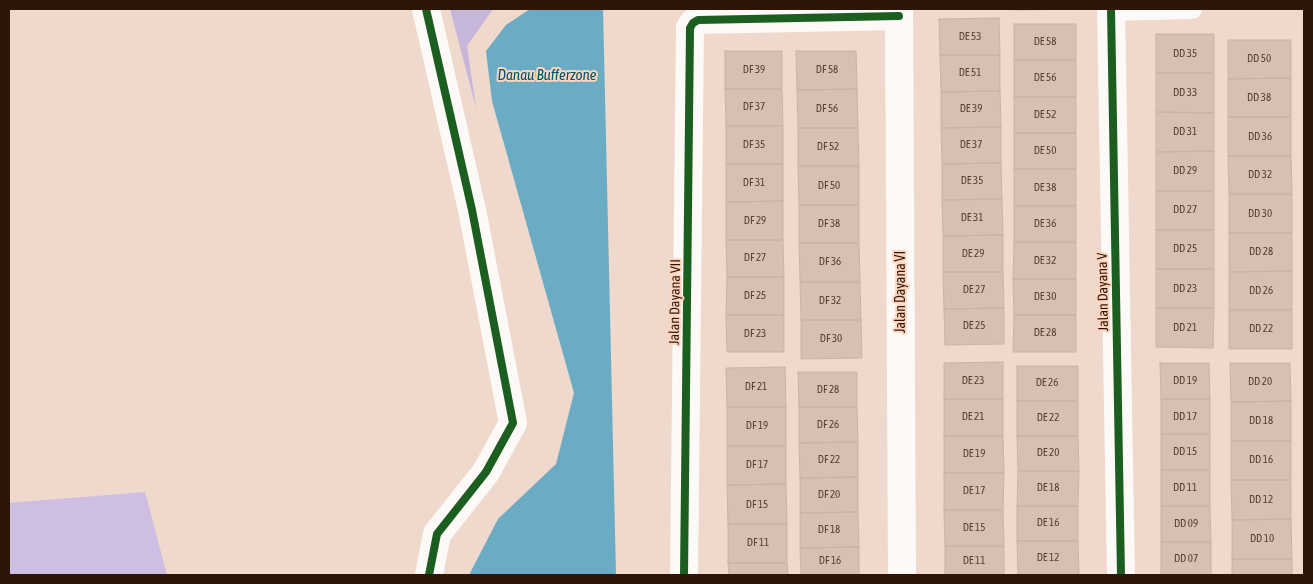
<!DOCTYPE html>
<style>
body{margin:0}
#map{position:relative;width:1313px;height:584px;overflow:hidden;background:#efd8cc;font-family:"Asap Condensed",sans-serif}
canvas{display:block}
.frame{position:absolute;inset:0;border:10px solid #2d1507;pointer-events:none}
</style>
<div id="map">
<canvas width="1313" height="584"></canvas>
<div class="frame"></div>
</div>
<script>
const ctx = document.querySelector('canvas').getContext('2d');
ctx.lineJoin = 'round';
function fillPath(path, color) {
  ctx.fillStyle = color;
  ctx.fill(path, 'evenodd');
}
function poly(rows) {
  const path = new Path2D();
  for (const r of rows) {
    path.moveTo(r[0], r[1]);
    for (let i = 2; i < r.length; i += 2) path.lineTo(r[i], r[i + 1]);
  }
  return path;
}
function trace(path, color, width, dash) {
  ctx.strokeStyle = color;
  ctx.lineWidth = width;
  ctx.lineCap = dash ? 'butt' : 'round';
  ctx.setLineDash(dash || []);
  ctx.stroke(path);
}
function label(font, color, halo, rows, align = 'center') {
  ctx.font = font + ' "Asap Condensed",sans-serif';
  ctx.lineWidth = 4;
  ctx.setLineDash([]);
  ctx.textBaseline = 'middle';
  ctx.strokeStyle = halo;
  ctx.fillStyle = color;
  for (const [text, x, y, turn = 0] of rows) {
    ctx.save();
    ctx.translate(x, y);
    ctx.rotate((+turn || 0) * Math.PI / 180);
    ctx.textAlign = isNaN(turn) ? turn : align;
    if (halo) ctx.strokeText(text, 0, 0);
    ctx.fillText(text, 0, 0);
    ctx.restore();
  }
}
fillPath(poly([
 [145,492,167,575,9,575,9,503]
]), '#cebee1');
fillPath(poly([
 [450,9,493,9,467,46,476,108]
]), '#c6b6da');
fillPath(poly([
 [530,9,603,9,616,575,469,575,498,519,556,464,574,393,492,101,486,51,506,25]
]), '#6cabc4');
const building = poly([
 [1015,9,1076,9,1015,10,1015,9],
 [999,18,1000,55,940,55,939,19,999,18],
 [1014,24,1076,24,1076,60,1014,60,1014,24],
 [1156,34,1214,34,1214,73,1156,73,1156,34],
 [1228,40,1291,40,1291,78,1228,79,1228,40],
 [725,51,782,51,782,89,725,89,725,51],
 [796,51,856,51,857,89,797,90,796,51],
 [940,55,1000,55,1000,91,941,92,940,55],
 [1014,60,1076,60,1076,97,1014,97,1014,60],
 [1156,73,1214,73,1214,113,1156,112,1156,73],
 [1291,78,1291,117,1228,117,1228,79,1291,78],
 [725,89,782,89,783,126,726,126,725,89],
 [857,89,858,128,798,128,797,90,857,89],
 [1000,91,1001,127,941,128,941,92,1000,91],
 [1014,97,1076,97,1076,133,1014,133,1014,97],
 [1156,112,1214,113,1214,151,1156,152,1156,112],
 [1228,117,1291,117,1291,156,1228,156,1228,117],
 [726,126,783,126,783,164,726,164,726,126],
 [1001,127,1001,163,942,164,941,128,1001,127],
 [798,128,858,128,859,166,798,166,798,128],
 [1014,133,1076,133,1076,169,1014,169,1014,133],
 [1214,151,1214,191,1156,191,1156,152,1214,151],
 [1228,156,1291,156,1292,194,1229,194,1228,156],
 [1001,163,1002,199,942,200,942,164,1001,163],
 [726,164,783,164,783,201,726,202,726,164],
 [798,166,859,166,859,205,799,205,798,166],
 [1014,169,1076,169,1076,206,1014,206,1014,169],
 [1156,191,1214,191,1214,230,1156,230,1156,191],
 [1229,194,1292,194,1292,233,1229,233,1229,194],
 [1002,199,1003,235,943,236,942,200,1002,199],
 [783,201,783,240,726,240,726,202,783,201],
 [799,205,859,205,859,243,799,243,799,205],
 [1014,206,1076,206,1076,242,1014,242,1014,206],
 [1156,230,1214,230,1214,269,1156,269,1156,230],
 [1229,233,1292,233,1292,271,1229,272,1229,233],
 [1003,235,1003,272,943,272,943,236,1003,235],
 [726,240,783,240,784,277,727,277,726,240],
 [1014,242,1076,242,1076,279,1013,279,1014,242],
 [799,243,859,243,860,282,800,282,799,243],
 [1156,269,1214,269,1214,308,1156,308,1156,269],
 [1292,271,1292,310,1229,310,1229,272,1292,271],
 [943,272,1003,272,1004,308,944,309,943,272],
 [727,277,784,277,784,315,726,315,727,277],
 [1013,279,1076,279,1076,315,1014,315,1013,279],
 [800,282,860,282,861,320,801,320,800,282],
 [1004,308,1004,344,945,345,944,309,1004,308],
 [1156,308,1214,308,1213,348,1156,347,1156,308],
 [1229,310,1292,310,1292,349,1229,349,1229,310],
 [726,315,784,315,784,352,727,352,726,315],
 [1014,315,1076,315,1076,352,1013,352,1014,315],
 [801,320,861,320,862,358,801,359,801,320],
 [1003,362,1003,399,944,399,944,363,1003,362],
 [1160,363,1209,363,1210,399,1161,399,1160,363],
 [1230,363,1290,363,1291,401,1231,402,1230,363],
 [1017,366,1078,366,1078,401,1017,401,1017,366],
 [785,367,786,407,727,407,726,368,785,367],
 [798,372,857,372,857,407,799,407,798,372],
 [944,399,1003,399,1003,436,944,436,944,399],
 [1161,399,1210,399,1210,434,1161,434,1161,399],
 [1017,401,1078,401,1078,436,1017,436,1017,401],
 [1291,401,1291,441,1231,441,1231,402,1291,401],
 [727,407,786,407,786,446,727,446,727,407],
 [799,407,857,407,858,442,799,443,799,407],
 [1161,434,1210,434,1210,470,1161,470,1161,434],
 [944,436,1003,436,1004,473,944,473,944,436],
 [1017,436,1078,436,1079,471,1018,471,1017,436],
 [1231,441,1291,441,1291,480,1231,480,1231,441],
 [858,442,858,477,800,478,799,443,858,442],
 [727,446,786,446,786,484,727,485,727,446],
 [1161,470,1210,470,1210,506,1161,506,1161,470],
 [1018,471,1079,471,1078,506,1017,506,1018,471],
 [944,473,1004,473,1003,510,944,510,944,473],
 [858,477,858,512,800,513,800,478,858,477],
 [1231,480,1291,480,1291,519,1232,520,1231,480],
 [786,484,787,524,728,524,727,485,786,484],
 [1017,506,1078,506,1078,541,1017,541,1017,506],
 [1161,506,1210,506,1211,542,1161,542,1161,506],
 [944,510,1003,510,1004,546,945,546,944,510],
 [858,512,859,547,800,548,800,513,858,512],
 [1291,519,1292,559,1232,559,1232,520,1291,519],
 [728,524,787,524,787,563,728,563,728,524],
 [1017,541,1078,541,1079,575,1018,575,1017,541],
 [1161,542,1211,542,1211,575,1161,575,1161,542],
 [945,546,1004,546,1004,575,945,575,945,546],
 [859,547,859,575,801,575,800,548,859,547],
 [1232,559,1292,559,1292,575,1232,575,1232,559],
 [728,563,787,563,788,575,729,575,728,563]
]);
fillPath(building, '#d6bfb3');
trace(building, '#c9b3a6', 1);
trace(poly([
 [1111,11,1192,9]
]), '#fdf9f7', 20);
trace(poly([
 [426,9,472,210,513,423,486,472,437,534,429,575],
 [899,9,902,575],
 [1111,9,1121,575],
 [684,575,690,28,693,23,698,20,899,16]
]), '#fdf9f7', 28);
trace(poly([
 [426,9,472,210,513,423,486,472,437,534,429,575],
 [1111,9,1121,575],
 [684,575,690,28,693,23,698,20,899,16]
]), '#1b5e20', 8);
label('11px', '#574032', null, [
 ["DE 53",970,37],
 ["DE 58",1045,42],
 ["DD 35",1185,54],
 ["DD 50",1259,59],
 ["DF 39",754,70],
 ["DF 58",827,70],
 ["DE 51",970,73],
 ["DE 56",1045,78],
 ["DD 33",1185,93],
 ["DD 38",1259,98],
 ["DF 37",754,107],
 ["DF 56",827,109],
 ["DE 39",971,109],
 ["DE 52",1045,115],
 ["DD 31",1185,132],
 ["DD 36",1260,137],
 ["DF 35",754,145],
 ["DE 37",971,145],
 ["DF 52",828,147],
 ["DE 50",1045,151],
 ["DD 29",1185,171],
 ["DD 32",1260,175],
 ["DE 35",972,181],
 ["DF 31",754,183],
 ["DF 50",829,186],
 ["DE 38",1045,188],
 ["DD 27",1185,210],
 ["DD 30",1260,214],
 ["DE 31",972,218],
 ["DF 29",755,221],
 ["DF 38",829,224],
 ["DE 36",1045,224],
 ["DD 25",1185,249],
 ["DD 28",1261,252],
 ["DE 29",973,254],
 ["DF 27",755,258],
 ["DE 32",1045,261],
 ["DF 36",830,262],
 ["DD 23",1185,289],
 ["DE 27",974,290],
 ["DD 26",1261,291],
 ["DF 25",755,296],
 ["DE 30",1045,297],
 ["DF 32",830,301],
 ["DE 25",974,326],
 ["DD 21",1185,328],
 ["DD 22",1261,329],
 ["DE 28",1045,333],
 ["DF 23",755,334],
 ["DF 30",831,339],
 ["DE 23",973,381],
 ["DD 19",1185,381],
 ["DD 20",1260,382],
 ["DE 26",1047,383],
 ["DF 21",756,387],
 ["DF 28",828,390],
 ["DE 21",973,417],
 ["DD 17",1185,417],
 ["DE 22",1048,418],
 ["DD 18",1261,421],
 ["DF 26",828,425],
 ["DF 19",757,426],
 ["DD 15",1185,452],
 ["DE 20",1048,453],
 ["DE 19",974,454],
 ["DF 22",829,460],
 ["DD 16",1261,460],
 ["DF 17",757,465],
 ["DE 18",1048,488],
 ["DD 11",1185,488],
 ["DE 17",974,491],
 ["DF 20",829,495],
 ["DD 12",1261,500],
 ["DF 15",757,505],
 ["DE 16",1048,523],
 ["DD 09",1186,524],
 ["DE 15",974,528],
 ["DF 18",829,530],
 ["DD 10",1262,539],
 ["DF 11",758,543],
 ["DE 12",1048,558],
 ["DD 07",1186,559],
 ["DF 16",830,561],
 ["DE 11",974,561]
]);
label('14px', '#2d1507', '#fdd4be', [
 ["Jalan Dayana VI",901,292,-90],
 ["Jalan Dayana V",1103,292,-91],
 ["Jalan Dayana VII",675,302,-89]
]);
label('italic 15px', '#005370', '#fdd4be', [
 ["Danau Bufferzone",547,75]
]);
</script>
